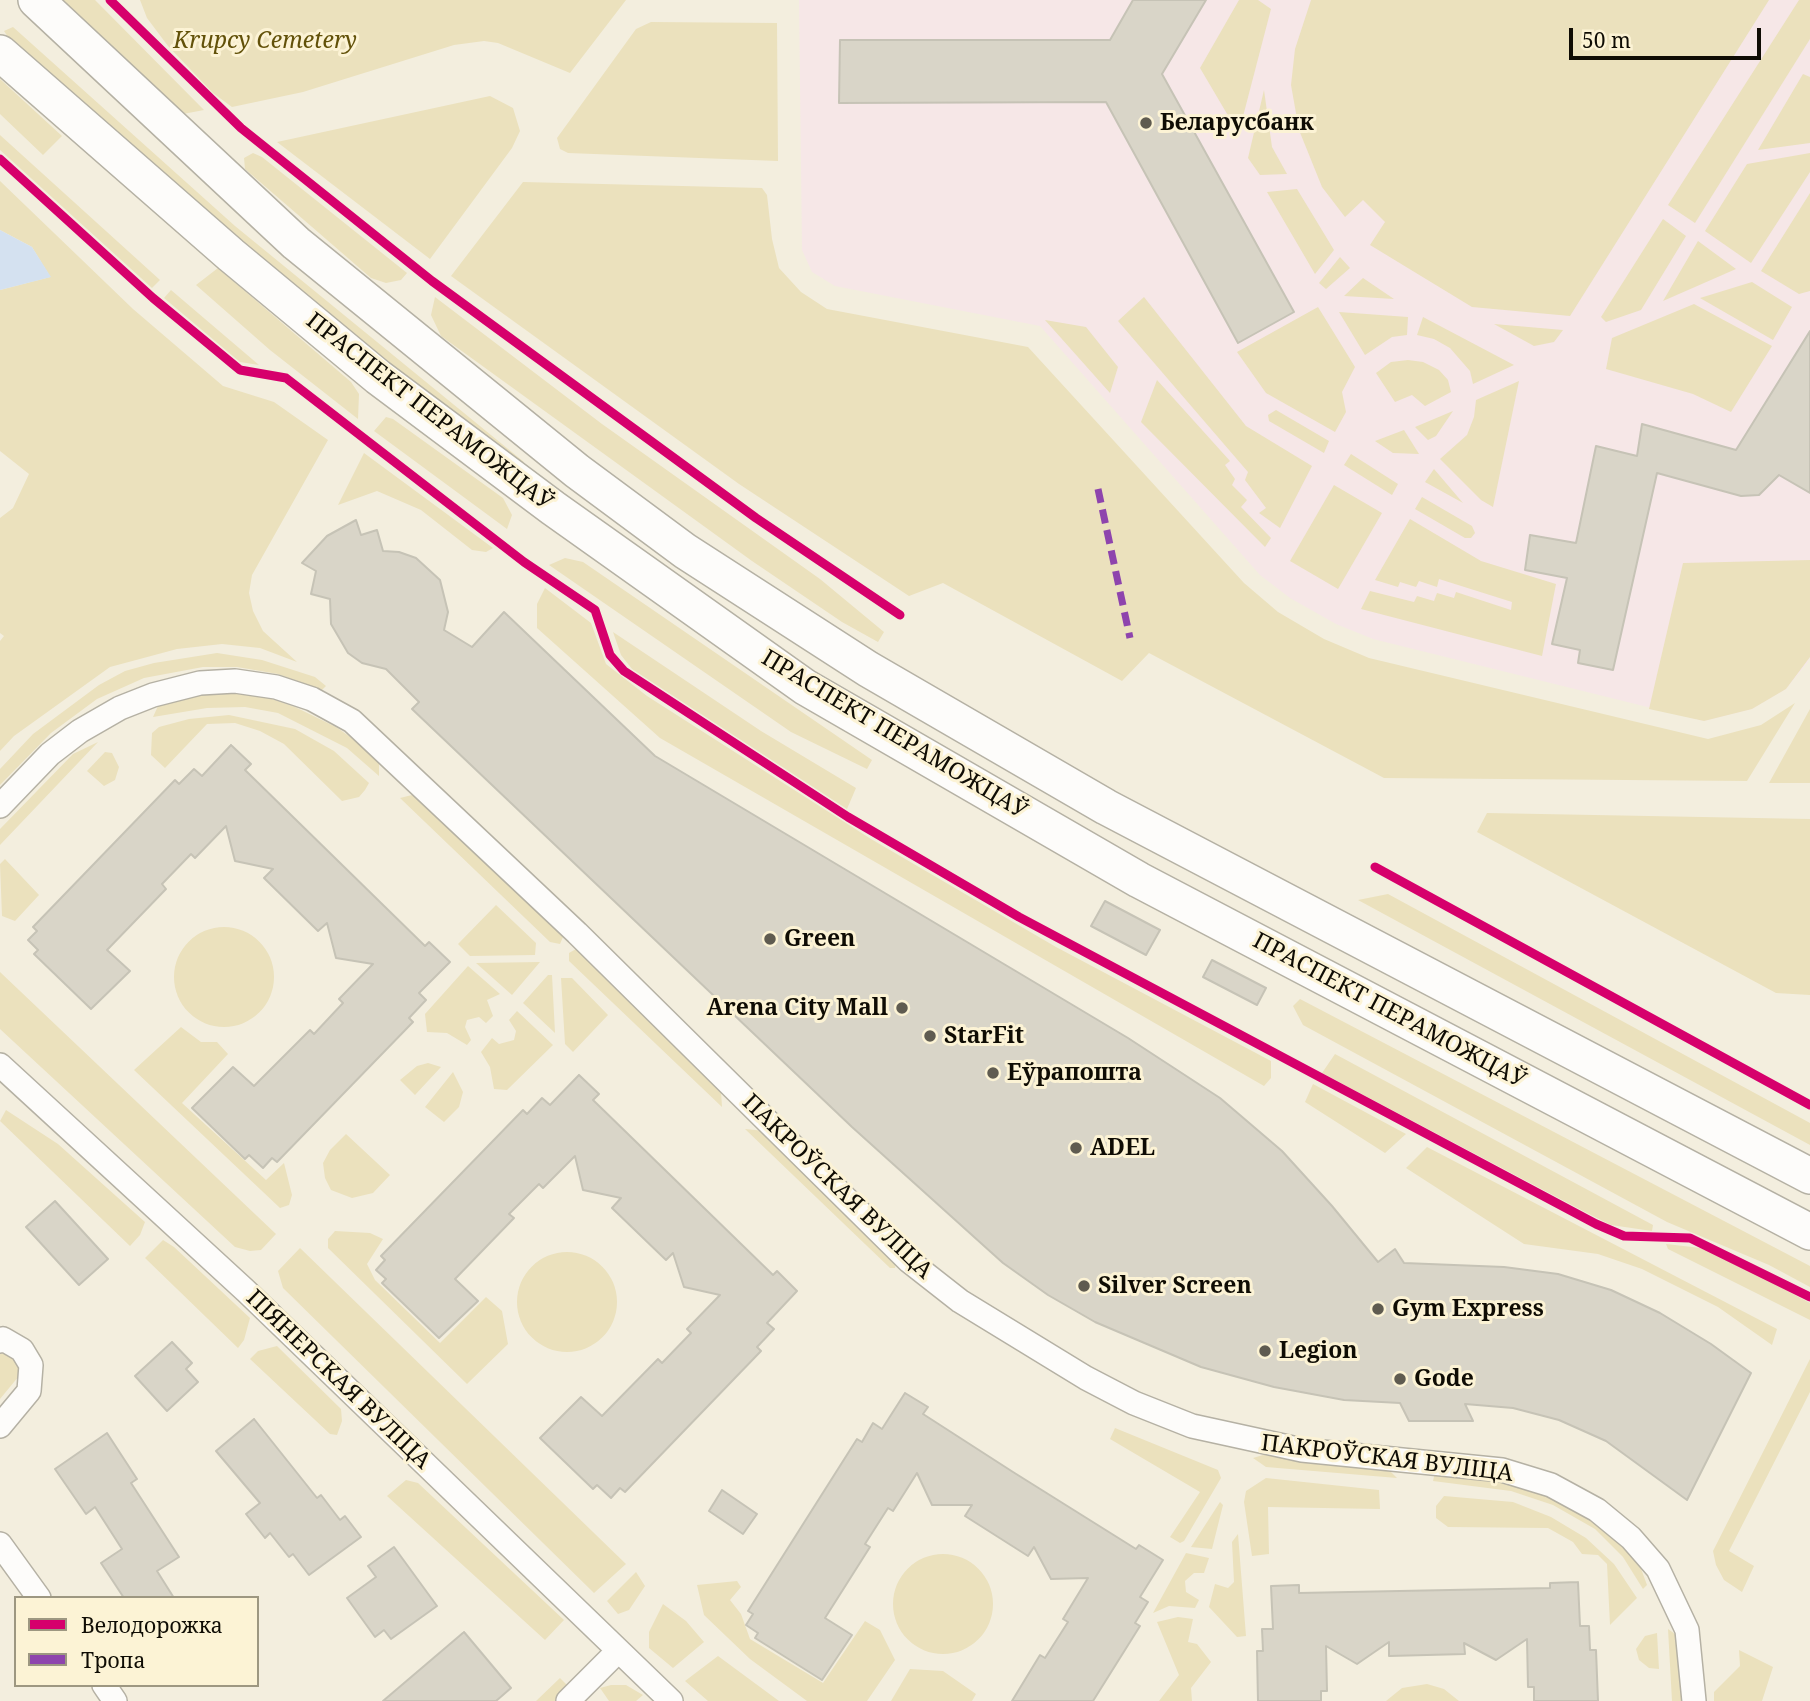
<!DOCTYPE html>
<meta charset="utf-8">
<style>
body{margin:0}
#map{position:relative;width:1810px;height:1701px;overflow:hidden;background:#f3eede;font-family:"Noto Serif",serif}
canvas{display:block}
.legend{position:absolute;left:14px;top:1596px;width:245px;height:91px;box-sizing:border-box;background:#fcf3d5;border:2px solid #9d9781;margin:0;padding:9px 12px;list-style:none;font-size:21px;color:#0f0c04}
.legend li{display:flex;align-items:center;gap:14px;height:35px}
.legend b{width:35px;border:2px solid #9d9781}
.scale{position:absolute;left:1569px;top:28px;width:192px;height:32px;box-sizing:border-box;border:4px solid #0f0c04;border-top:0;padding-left:9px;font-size:21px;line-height:24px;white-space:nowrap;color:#0f0c04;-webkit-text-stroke:5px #fcf3d5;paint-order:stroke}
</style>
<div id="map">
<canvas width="1810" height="1701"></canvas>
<ul class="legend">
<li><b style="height:9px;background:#d6006c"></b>Велодорожка</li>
<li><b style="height:9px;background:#8e44ad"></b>Тропа</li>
</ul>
<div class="scale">50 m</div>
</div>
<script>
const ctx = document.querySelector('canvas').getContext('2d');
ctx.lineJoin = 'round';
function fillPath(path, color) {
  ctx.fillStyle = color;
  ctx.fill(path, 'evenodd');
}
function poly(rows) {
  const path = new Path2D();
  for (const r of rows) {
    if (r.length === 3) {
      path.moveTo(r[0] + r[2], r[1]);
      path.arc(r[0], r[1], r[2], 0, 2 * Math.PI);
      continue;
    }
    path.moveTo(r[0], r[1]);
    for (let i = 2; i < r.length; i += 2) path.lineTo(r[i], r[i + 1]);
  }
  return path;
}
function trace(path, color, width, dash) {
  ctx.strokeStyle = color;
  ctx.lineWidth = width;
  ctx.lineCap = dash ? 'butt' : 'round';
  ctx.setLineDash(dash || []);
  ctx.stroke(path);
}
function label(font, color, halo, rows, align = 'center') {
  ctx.font = font + ' "Noto Serif",serif';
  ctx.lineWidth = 6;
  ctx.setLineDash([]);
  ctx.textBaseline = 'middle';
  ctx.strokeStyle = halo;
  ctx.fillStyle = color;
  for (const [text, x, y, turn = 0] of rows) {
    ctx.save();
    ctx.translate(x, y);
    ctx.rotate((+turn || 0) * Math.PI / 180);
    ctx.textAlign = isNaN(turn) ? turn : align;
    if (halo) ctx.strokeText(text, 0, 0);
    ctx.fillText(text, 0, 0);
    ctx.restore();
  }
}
fillPath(poly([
 [799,0,1810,0,1810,657,1807,663,1786,689,1752,709,1704,721,1373,639,1336,624,1290,598,1260,575,1040,326,835,286,812,272,802,250]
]), '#f6e7e7');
fillPath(poly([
 [58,0,95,0,204,110,183,114],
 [140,0,626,0,570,73,498,43,484,41,454,45,303,92,232,107,213,93,168,46,147,18],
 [1239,0,1258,0,1271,9,1240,128,1233,124,1200,68],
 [1311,0,1769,0,1570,316,1472,307,1370,245,1385,222,1363,200,1345,217,1322,187,1299,130,1291,85,1295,49],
 [1799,0,1810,0,1810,39,1695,223,1668,205],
 [651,22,777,23,778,161,568,153,560,149,557,138,636,29],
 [13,27,235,226,524,462,516,464,384,365,14,46,4,31],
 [1803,74,1810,77,1810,143,1758,150],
 [0,79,62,136,43,155,0,114],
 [1264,90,1272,147,1287,174,1260,175,1248,158],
 [490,96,513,108,520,131,512,148,430,259,277,142],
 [0,135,160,280,152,288,0,150],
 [253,153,262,157,407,273,401,280,386,283,371,278,245,169,244,158],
 [1810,153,1810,172,1751,263,1705,231,1747,164],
 [0,181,133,309,223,386,274,402,328,440,252,575,249,593,253,611,263,631,297,662,260,648,222,644,177,649,110,667,14,736,0,751,0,641,4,636,0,633,0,518,13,508,29,474,0,451,0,290,50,277,32,247,0,230],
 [523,182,762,188,767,195,772,239,779,268,801,292,827,309,1028,347,1244,583,1278,612,1324,639,1369,658,1708,739,1761,725,1795,703,1747,781,1384,778,1149,653,1122,681,943,583,909,596,739,484,451,276],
 [1297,189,1334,250,1315,274,1267,192],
 [1810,193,1810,291,1799,294,1761,271],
 [1663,219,1686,236,1641,310,1606,322,1601,317],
 [1698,241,1736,269,1663,301],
 [1340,257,1350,268,1326,289,1319,283],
 [218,268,351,382,359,394,358,419,270,350,196,285],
 [1363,278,1394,299,1344,296],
 [1752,282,1792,307,1773,340,1700,298],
 [171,290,259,365,240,362,164,298],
 [435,297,602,424,820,579,884,632,878,642,842,622,752,561,441,336,431,315],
 [1144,297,1246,426,1312,466,1280,528,1259,513,1266,508,1245,480,1248,472,1118,321],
 [1694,304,1772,346,1731,412,1693,394,1606,369,1612,338],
 [1318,307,1355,367,1342,392,1346,412,1335,432,1266,393,1237,352],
 [1339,312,1408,317,1407,335,1392,337,1365,355],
 [1423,317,1514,365,1473,384,1470,371,1450,348,1434,339,1417,335],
 [1045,320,1086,327,1118,367,1110,393],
 [1494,324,1563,330,1554,342,1534,346],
 [1408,360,1423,362,1439,370,1448,380,1451,392,1425,406,1412,395,1395,402,1376,373,1391,362],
 [1157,380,1230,461,1225,465,1235,479,1232,485,1247,500,1241,507,1271,538,1265,547,1141,422],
 [1519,381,1493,507,1481,500,1440,459,1467,435,1474,417,1476,400],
 [1276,410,1329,441,1324,453,1269,421,1268,415],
 [1453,411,1436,436,1428,440,1415,427],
 [386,417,393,419,503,498,512,515,507,529,374,431],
 [1404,430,1419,454,1393,453,1375,441],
 [364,453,493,548,486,552,472,550,421,510,377,491,338,505],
 [1351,454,1398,484,1392,495,1344,465],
 [1434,469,1463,503,1425,482],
 [1334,485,1382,513,1338,589,1290,561],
 [1422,497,1472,526,1475,533,1471,538,1465,538,1415,509],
 [1410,519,1481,561,1556,584,1542,656,1361,609,1370,591,1414,602,1417,596,1434,601,1437,593,1454,598,1456,592,1511,610,1512,602,1439,579,1437,587,1419,581,1416,587,1400,582,1398,587,1375,580],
 [565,558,583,562,872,760,867,769,791,732,549,565],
 [1810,560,1810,657,1786,689,1752,709,1704,721,1649,709,1683,563],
 [545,588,591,623,606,664,647,696,871,839,1056,947,1271,1061,1271,1078,1264,1086,660,738,537,628,537,604],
 [613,632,761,731,856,788,847,809,632,669,621,655],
 [217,653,262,660,315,677,326,686,322,690,278,674,237,667,203,667,144,678,97,699,51,733,0,785,0,769,33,734,99,685,125,671,154,663],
 [211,693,260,695,295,707,336,727,369,750,379,760,379,776,347,748,278,713,245,707,207,708,153,717,158,706,164,702],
 [1810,709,1810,783,1769,783],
 [229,715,295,729,334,751,369,783,365,790,359,797,342,801,284,744,260,731,235,723,207,724,165,768,151,755,152,733,159,727,189,719],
 [98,742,0,845,0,829,73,754],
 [105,752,112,753,119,767,115,780,104,786,87,771],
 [412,795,418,798,563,937,560,944,550,942,400,798],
 [1487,813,1810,819,1810,995,1776,993,1477,832],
 [5,859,39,895,15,921,2,916,0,864],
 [1388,894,1810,1123,1810,1145,1358,900],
 [496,905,536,943,535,955,470,956,458,944],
 [224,977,50],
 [576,949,715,1084,721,1091,722,1107,569,961,569,953],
 [540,962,512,995,476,963],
 [468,966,500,994,487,1000,493,1016,486,1023,479,1017,467,1020,465,1027,471,1040,467,1045,447,1033,427,1032,425,1014],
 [0,972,276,1234,261,1250,250,1251,235,1247,0,1029],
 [548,975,552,975,555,1033,523,1003],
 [561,978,572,978,608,1015,573,1052,565,1044],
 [1300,999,1810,1266,1810,1287,1769,1265,1667,1222,1303,1025,1293,1006],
 [517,1011,553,1045,507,1090,494,1089,490,1067,481,1052,492,1038,499,1044,514,1040,516,1031,509,1020],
 [181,1027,201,1042,217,1042,228,1054,182,1103,266,1180,284,1163,292,1195,289,1205,280,1208,134,1070],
 [1335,1054,1653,1225,1652,1231,1611,1225,1585,1212,1322,1073],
 [428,1063,441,1067,415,1095,400,1080,417,1066],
 [453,1072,463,1092,459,1107,444,1122,425,1107],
 [1313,1084,1406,1134,1385,1153,1305,1102],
 [6,1110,58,1144,145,1222,140,1235,130,1246,0,1121],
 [745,1129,765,1131,896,1264,895,1268,890,1268],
 [346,1134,390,1175,373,1193,352,1198,331,1190,325,1178,323,1163,330,1150],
 [1427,1147,1777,1329,1772,1345,1718,1307,1642,1269,1598,1254,1524,1244,1406,1168],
 [335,1231,370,1233,383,1239,367,1264,375,1280,440,1343,486,1297,502,1311,508,1344,467,1384,328,1248,328,1239],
 [163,1240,174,1247,250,1318,244,1340,238,1348,145,1258],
 [1666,1244,1701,1248,1769,1281,1810,1303,1810,1320,1668,1249],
 [300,1248,626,1564,594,1593,283,1288,278,1271],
 [567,1302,50],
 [277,1346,341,1409,342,1421,337,1435,330,1434,250,1359,258,1351],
 [0,1353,14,1356,19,1362,19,1376,0,1399],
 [1810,1359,1810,1392,1729,1551,1754,1566,1742,1592,1724,1580,1716,1565,1713,1551],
 [1115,1428,1218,1470,1221,1478,1184,1541,1180,1543,1170,1537,1200,1492,1110,1439],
 [1263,1455,1387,1468,1397,1478,1266,1467,1253,1458],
 [1435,1472,1527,1485,1589,1513,1636,1555,1647,1585,1643,1589,1623,1557,1595,1529,1553,1505,1511,1491,1433,1481],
 [1266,1478,1379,1490,1380,1509,1268,1507,1269,1554,1252,1556,1244,1502,1246,1491],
 [406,1480,418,1483,564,1620,545,1640,387,1496],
 [1444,1496,1513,1502,1551,1517,1586,1538,1614,1564,1637,1598,1610,1625,1607,1564,1598,1555,1582,1554,1573,1542,1548,1528,1448,1527,1436,1518,1436,1506],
 [1220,1502,1223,1505,1212,1549,1191,1547],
 [1238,1534,1246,1636,1237,1637,1209,1607,1215,1584,1228,1588,1234,1582,1232,1542],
 [1186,1553,1209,1558,1204,1573,1194,1573,1185,1581,1186,1592,1199,1600,1195,1608,1169,1606,1153,1613],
 [943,1604,50],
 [636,1572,645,1586,629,1610,618,1614,607,1601],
 [737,1581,741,1587,730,1600,741,1614,750,1639,823,1683,865,1621,880,1630,895,1660,867,1701,807,1701,750,1659,704,1615,697,1585],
 [663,1604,686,1621,704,1642,673,1668,649,1648,649,1632],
 [1178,1617,1193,1619,1188,1642,1197,1644,1211,1662,1191,1688,1192,1701,1159,1701,1179,1675,1157,1622],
 [1668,1629,1675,1634,1678,1644,1682,1701,1672,1701],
 [1657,1633,1659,1669,1649,1668,1639,1660,1636,1649,1645,1636],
 [1739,1650,1773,1667,1762,1701,1714,1701,1714,1692,1740,1666],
 [718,1656,779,1701,708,1701,685,1681],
 [910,1669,943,1671,976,1694,972,1701,891,1701],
 [560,1678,568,1686,561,1701,536,1701],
 [1427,1684,1444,1689,1459,1701,1386,1701,1402,1688],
 [611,1685,626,1685,643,1695,636,1701,609,1701,600,1688]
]), '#ebe1bd');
fillPath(poly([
 [0,230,32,247,51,277,0,290]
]), '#d4e1f0');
const building = poly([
 [1133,0,1206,0,1162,74,1294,312,1238,343,1106,102,839,103,840,40,1110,40,1133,0],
 [1810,331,1810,493,1779,475,1759,495,1741,496,1657,473,1613,670,1578,663,1580,650,1552,644,1567,578,1525,570,1530,535,1576,543,1596,446,1637,456,1642,424,1736,450,1810,331],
 [356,520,361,535,377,530,383,551,399,552,416,558,440,580,448,612,444,630,472,647,504,612,655,756,1128,1038,1220,1098,1282,1151,1332,1206,1378,1262,1395,1249,1404,1263,1504,1267,1558,1274,1611,1290,1660,1313,1711,1344,1751,1373,1687,1500,1606,1441,1559,1420,1513,1408,1465,1404,1473,1421,1409,1421,1400,1403,1344,1400,1274,1387,1201,1367,1095,1322,1048,1295,1003,1263,852,1127,412,709,419,702,386,669,362,663,348,653,331,624,330,599,311,594,316,571,302,563,327,536,356,520],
 [231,745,251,764,245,770,425,946,429,942,450,962,419,993,426,1000,409,1018,413,1022,277,1162,272,1158,263,1168,249,1155,245,1159,192,1108,233,1067,254,1086,310,1030,314,1034,343,1003,339,999,373,964,336,958,327,923,318,931,264,878,273,869,235,861,226,826,195,858,191,854,162,884,166,889,107,950,130,971,91,1009,34,954,38,950,28,940,37,931,33,927,175,780,179,784,194,769,202,776,231,745],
 [1105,901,1160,930,1146,955,1091,926,1105,901],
 [1212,960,1266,988,1257,1005,1203,977,1212,960],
 [579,1075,599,1094,593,1100,773,1275,777,1271,797,1291,767,1323,774,1329,757,1347,761,1351,625,1492,620,1488,611,1498,597,1485,593,1489,540,1438,581,1397,602,1416,658,1359,662,1363,691,1333,687,1329,720,1295,684,1287,673,1253,666,1260,612,1208,621,1198,583,1190,575,1156,543,1188,539,1184,509,1214,514,1218,455,1279,478,1301,439,1338,382,1283,386,1279,376,1270,385,1260,381,1256,523,1110,527,1114,542,1098,550,1105,579,1075],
 [55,1201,108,1259,79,1285,26,1227,55,1201],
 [172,1342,192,1363,186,1369,198,1382,167,1411,135,1376,172,1342],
 [905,1393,928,1407,923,1414,1013,1472,1136,1549,1139,1545,1163,1560,1140,1597,1148,1602,1135,1623,1140,1626,1093,1701,1012,1701,1040,1655,1045,1658,1068,1622,1063,1619,1088,1578,1051,1579,1034,1547,1028,1556,965,1516,972,1505,932,1505,917,1473,893,1511,888,1508,865,1544,870,1547,825,1618,852,1635,822,1680,755,1638,758,1633,746,1625,753,1614,748,1611,857,1439,862,1442,873,1423,882,1429,905,1393],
 [254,1419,317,1498,321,1495,340,1520,345,1516,361,1537,309,1575,293,1554,289,1557,270,1533,265,1538,246,1514,260,1503,216,1451,254,1419],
 [107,1433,137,1479,131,1483,179,1557,157,1571,174,1598,124,1598,101,1563,122,1549,95,1507,86,1514,55,1469,107,1433],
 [722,1490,757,1514,743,1534,709,1511,722,1490],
 [394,1547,437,1606,391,1639,384,1630,375,1637,347,1598,376,1577,368,1566,394,1547],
 [1578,1582,1580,1626,1589,1626,1590,1650,1596,1650,1598,1701,1534,1701,1534,1687,1528,1687,1527,1639,1496,1660,1464,1643,1465,1654,1389,1656,1389,1642,1357,1664,1326,1646,1327,1691,1321,1691,1321,1701,1258,1701,1257,1651,1263,1651,1262,1629,1273,1629,1271,1586,1299,1585,1299,1593,1550,1588,1550,1583,1578,1582],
 [464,1632,511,1688,496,1701,383,1701,464,1632]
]);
fillPath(building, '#d9d5c8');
trace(building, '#c6c3b6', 2);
const minor = poly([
 [0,806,50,754,80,731,120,708,153,695,200,683,235,681,276,687,312,699,352,721,577,933,909,1261,960,1301,1086,1378,1134,1403,1192,1426,1302,1450,1502,1470,1551,1485,1597,1510,1631,1538,1658,1569,1687,1630,1694,1701],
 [0,1065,246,1291,671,1701],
 [0,1341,3,1339,22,1350,31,1365,29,1391,0,1426],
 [0,1544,39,1598],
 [104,1685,115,1701],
 [568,1701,618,1651]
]);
const primary = poly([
 [36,0,296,243,577,471,685,551,868,669,1106,807,1810,1176],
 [0,53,231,255,378,377,553,508,805,687,1139,880,1810,1232]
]);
trace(minor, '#b5b1a4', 26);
trace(primary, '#b5b1a4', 38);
trace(minor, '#fdfcfa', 23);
trace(primary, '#fdfcfa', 35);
trace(poly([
 [1098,489,1130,638]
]), '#8e44ad', 7, [14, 7]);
trace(poly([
 [110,0,241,128,432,281,756,518,900,615],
 [0,159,153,298,240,370,286,378,524,562,595,610,610,655,624,671,848,817,1019,917,1596,1224,1624,1236,1690,1238,1810,1297],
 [1375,867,1810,1105]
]), '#d6006c', 9);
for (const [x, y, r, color] of [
 [1146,123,7,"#5f5b50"],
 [770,939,7,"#5f5b50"],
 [902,1008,7,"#5f5b50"],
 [930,1036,7,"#5f5b50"],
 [993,1073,7,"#5f5b50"],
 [1076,1148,7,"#5f5b50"],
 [1084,1286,7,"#5f5b50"],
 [1378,1309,7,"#5f5b50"],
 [1265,1351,7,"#5f5b50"],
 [1400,1379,7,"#5f5b50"]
]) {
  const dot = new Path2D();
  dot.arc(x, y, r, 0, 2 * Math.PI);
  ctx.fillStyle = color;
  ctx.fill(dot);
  trace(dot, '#fcf3d5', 2.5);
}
label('italic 23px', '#625109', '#fcf3d5', [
 ["Krupcy Cemetery",265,41]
]);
label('bold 23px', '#0f0c04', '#fcf3d5', [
 ["Беларусбанк",1160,123],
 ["Green",784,939],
 ["Arena City Mall",888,1008,"right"],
 ["StarFit",944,1036],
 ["Еўрапошта",1007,1073],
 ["ADEL",1090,1148],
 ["Silver Screen",1098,1286],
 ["Gym Express",1392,1309],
 ["Legion",1279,1351],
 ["Gode",1414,1379]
], 'left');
label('23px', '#0f0c04', '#fcf3d5', [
 ["ПРАСПЕКТ ПЕРАМОЖЦАЎ",429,412,38],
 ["ПРАСПЕКТ ПЕРАМОЖЦАЎ",894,735,31],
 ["ПРАСПЕКТ ПЕРАМОЖЦАЎ",1389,1011,28],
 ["ПАКРОЎСКАЯ ВУЛІЦА",837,1187,44],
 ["ПІЯНЕРСКАЯ ВУЛІЦА",338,1380,44],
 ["ПАКРОЎСКАЯ ВУЛІЦА",1387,1459,7]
]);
</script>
